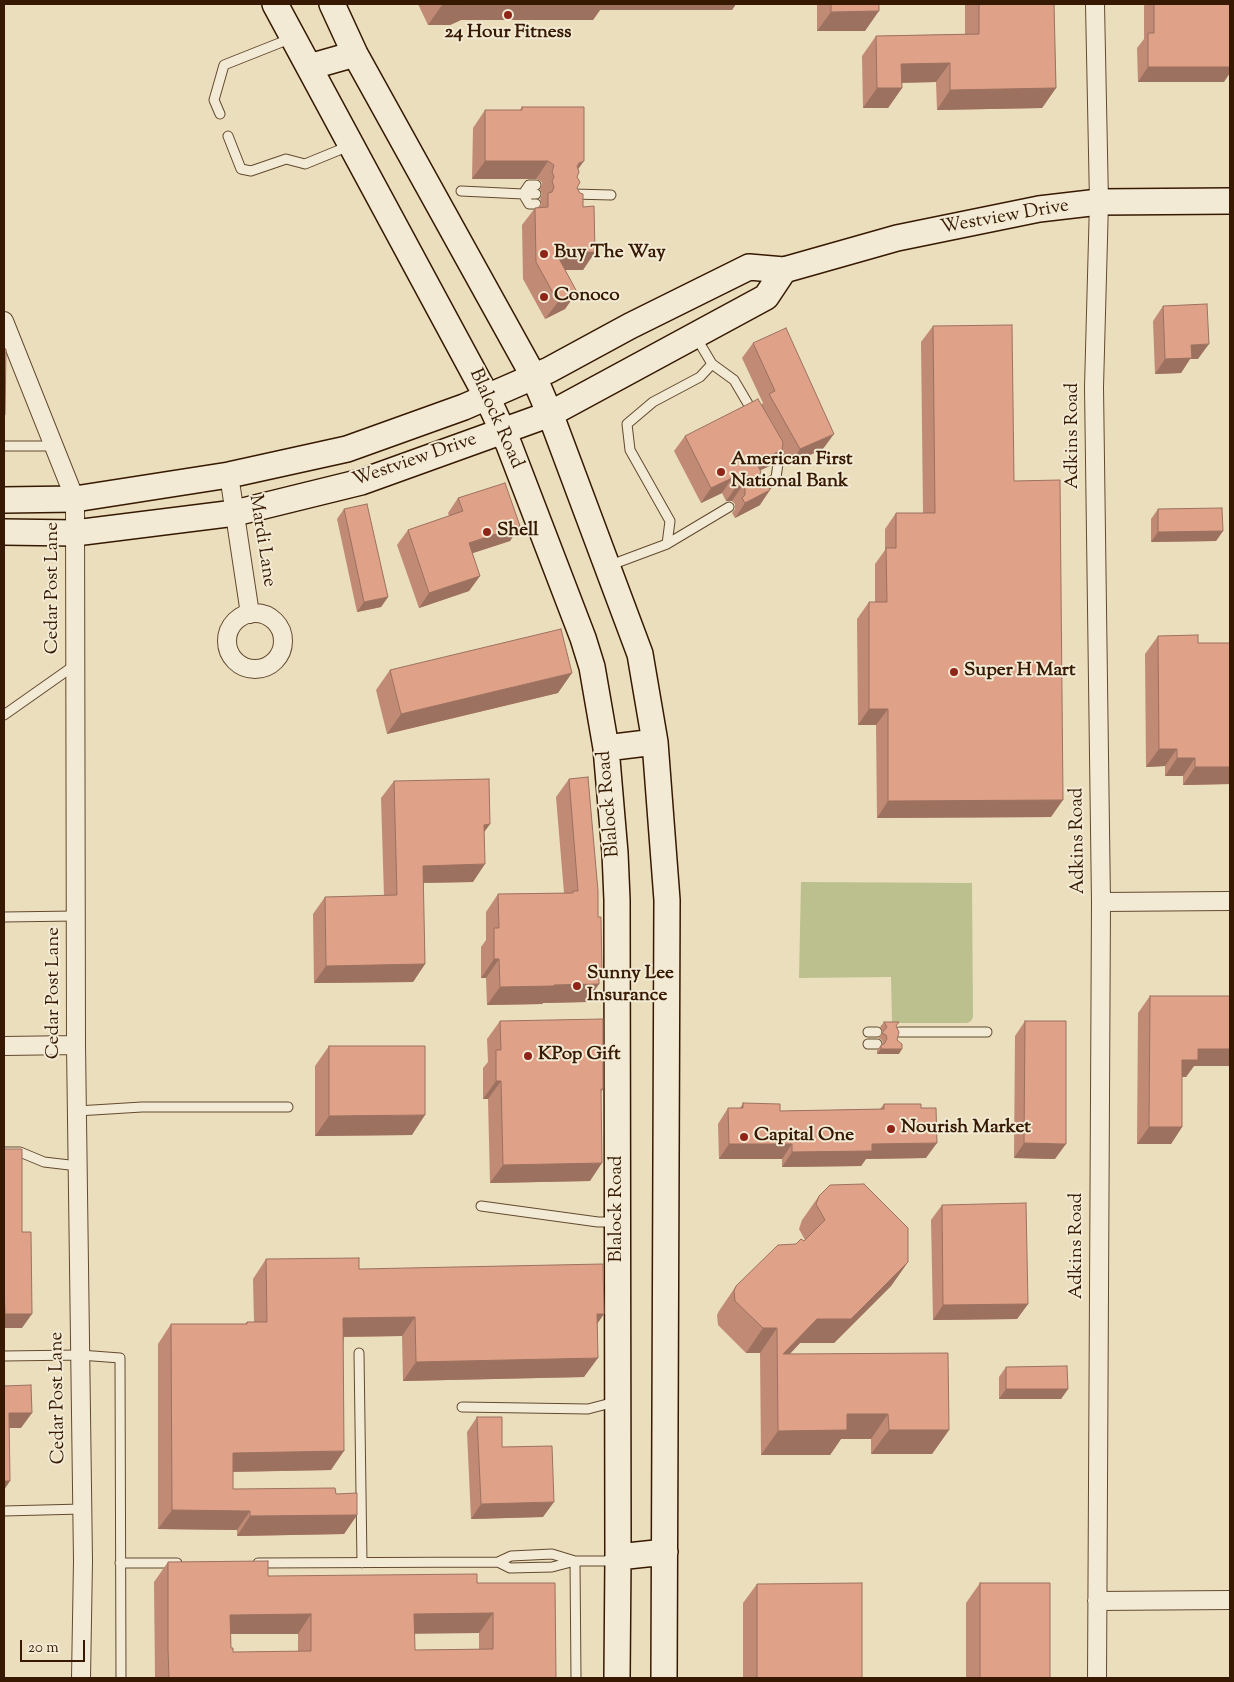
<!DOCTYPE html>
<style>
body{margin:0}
#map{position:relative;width:1234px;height:1682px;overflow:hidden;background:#ebdebd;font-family:"Sorts Mill Goudy",serif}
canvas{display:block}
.frame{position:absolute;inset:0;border:5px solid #361900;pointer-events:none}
.scale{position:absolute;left:20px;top:1640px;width:65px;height:22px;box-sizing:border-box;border:2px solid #361900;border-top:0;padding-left:6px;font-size:15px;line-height:18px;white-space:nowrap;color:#361900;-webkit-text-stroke:4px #f2ead4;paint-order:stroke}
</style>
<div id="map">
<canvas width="1234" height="1682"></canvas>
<div class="frame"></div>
<div class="scale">20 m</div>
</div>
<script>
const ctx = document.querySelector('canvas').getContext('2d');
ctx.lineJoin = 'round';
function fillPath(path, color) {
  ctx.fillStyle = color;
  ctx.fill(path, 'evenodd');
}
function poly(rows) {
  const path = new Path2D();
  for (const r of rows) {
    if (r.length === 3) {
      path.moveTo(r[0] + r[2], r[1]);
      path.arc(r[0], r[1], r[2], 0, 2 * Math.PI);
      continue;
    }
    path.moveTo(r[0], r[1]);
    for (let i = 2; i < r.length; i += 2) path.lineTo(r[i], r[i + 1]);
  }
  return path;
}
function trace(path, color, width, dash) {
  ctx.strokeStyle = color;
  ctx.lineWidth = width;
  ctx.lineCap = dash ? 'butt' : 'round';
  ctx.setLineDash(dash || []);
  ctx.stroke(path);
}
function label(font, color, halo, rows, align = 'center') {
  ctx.font = font + ' "Sorts Mill Goudy",serif';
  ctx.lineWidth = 4;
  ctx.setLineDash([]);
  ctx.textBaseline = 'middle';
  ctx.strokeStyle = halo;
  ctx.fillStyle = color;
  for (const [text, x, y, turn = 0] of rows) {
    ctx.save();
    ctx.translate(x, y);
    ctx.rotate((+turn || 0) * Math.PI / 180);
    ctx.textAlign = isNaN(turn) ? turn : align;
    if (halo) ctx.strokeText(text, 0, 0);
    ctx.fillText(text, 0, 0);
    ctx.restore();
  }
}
fillPath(poly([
 [801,882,972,883,973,1017,971,1021,967,1023,892,1023,891,977,799,978]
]), '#bbc08e');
const service = poly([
 [220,114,214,100,224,65,292,38],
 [228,136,241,169,251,171,286,159,305,164,349,146],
 [461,191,523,194,529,185,536,185],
 [523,194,529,204,536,204],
 [523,194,536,194],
 [573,194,611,195],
 [712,364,734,380,754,414],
 [4,446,54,446],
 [758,491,776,478,779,456,772,445],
 [667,544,729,507],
 [608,566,667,544,670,521,630,450,627,424,653,402,700,377,712,364,696,337],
 [4,715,75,665],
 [4,917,76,916],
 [868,1032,877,1032],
 [899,1032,987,1032],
 [868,1044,877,1044],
 [77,1111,142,1107,288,1107],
 [4,1152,20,1152,44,1162,78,1166],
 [481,1206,598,1222,615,1222],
 [359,1353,362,1563],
 [4,1356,80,1355,120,1358,121,1678],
 [462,1407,588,1409,615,1402],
 [4,1511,82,1509],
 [575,1561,576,1678],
 [498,1562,510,1568,552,1567,575,1561,605,1561,617,1557],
 [120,1563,177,1563],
 [258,1563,498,1562,511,1556,552,1554,575,1561]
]);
const minor = poly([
 [1095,4,1099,202,1094,387,1101,902,1097,1678],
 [4,321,75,499,76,1045,83,1561,81,1678],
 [229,475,250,614],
 [255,641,28],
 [1101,902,1230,901],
 [4,1046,76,1045],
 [1097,1601,1230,1600]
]);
const secondary = poly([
 [275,4,487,397,509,445,583,638,592,667,606,748,615,853,617,900,618,1557,617,1678],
 [332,4,355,54,534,377,554,424,640,654,655,742,667,900,664,1678],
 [309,67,355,54],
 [4,500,75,499,229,475,347,449,464,407,549,370,630,326,749,267,784,270,897,238,1039,209,1099,202,1230,201],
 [4,532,75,533,235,513,361,482,550,414,766,297,784,270],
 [606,748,655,742],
 [618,1557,665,1552]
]);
trace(service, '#634a2f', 11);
trace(minor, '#634a2f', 20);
trace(secondary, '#361900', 28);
trace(service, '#f2ead4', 9);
trace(minor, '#f2ead4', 18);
trace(secondary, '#f2ead4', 25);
fillPath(poly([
 [418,4,736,4,732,10,600,10,593,20,461,20,450,25,428,25],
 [818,4,879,4,865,31,817,31,817,5],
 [965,4,1054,4,1056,88,1042,108,937,110,936,82,902,83,902,88,888,108,863,108,862,56,876,36,965,34],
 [1145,4,1230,4,1224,82,1138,82,1137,48,1144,39,1144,6],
 [522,107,578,169,577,177,577,188,583,207,595,252,583,270,565,270,577,292,565,309,545,319,523,279,522,225,535,208,538,207,541,203,540,199,542,194,540,190,542,182,536,179,472,179,473,128,485,110,520,110],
 [1163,306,1198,359,1190,359,1181,373,1155,374,1153,321],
 [933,326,1014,481,1051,817,877,818,876,725,858,725,857,619,869,602,875,602,875,564,885,550,885,529,896,513,923,513,921,342],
 [753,343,823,449,790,464,782,450,772,465,760,470,761,472,759,476,760,505,735,518,732,513,735,509,735,504,732,501,726,501,722,493,701,503,674,451,685,436,761,405,763,403,742,358],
 [458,498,520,526,510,541,472,553,480,576,469,591,419,608,397,545,408,530,449,516,448,513],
 [344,509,388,597,381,607,357,612,337,519],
 [1158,509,1223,531,1216,541,1151,542,1151,519],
 [1158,636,1198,643,1230,784,1183,785,1183,776,1165,776,1165,766,1146,767,1145,654],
 [390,670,558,693,387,734,376,690],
 [569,779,598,917,602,972,599,976,587,1002,543,1003,542,1004,487,1005,486,978,481,978,481,947,486,940,486,912,498,894,564,893,556,797],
 [394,781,490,824,484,832,473,882,423,883,425,964,413,982,314,983,313,914,325,897,384,896,381,798],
 [1150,996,1230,1066,1194,1066,1186,1077,1182,1077,1182,1127,1171,1144,1137,1144,1138,1013],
 [500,1021,603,1089,601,1093,590,1181,490,1183,488,1099,483,1099,483,1068,488,1062,487,1039],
 [1025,1021,1055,1159,1014,1158,1015,1036],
 [884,1022,896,1026,897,1040,899,1054,877,1054,877,1050,881,1045,883,1044,882,1040,878,1038,883,1032,880,1027],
 [329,1046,412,1135,315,1136,315,1066],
 [743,1103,780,1111,880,1109,884,1104,921,1108,926,1158,866,1159,861,1166,782,1167,782,1159,719,1159,718,1124,728,1108,740,1108],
 [4,1149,22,1328,4,1328],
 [819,1196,908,1262,891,1286,834,1343,800,1343,790,1354,949,1430,932,1454,871,1454,871,1439,841,1439,830,1455,761,1455,760,1353,746,1353,718,1325,717,1315,719,1311,736,1286,796,1244,805,1240,799,1229,802,1220],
 [942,1205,1028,1304,1017,1319,933,1320,931,1220],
 [266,1259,359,1269,597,1325,584,1377,403,1381,402,1336,344,1337,331,1470,233,1472,233,1489,336,1494,357,1515,344,1534,237,1536,237,1530,158,1529,158,1344,171,1324,245,1324,247,1322,254,1322,253,1279],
 [1006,1367,1068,1389,1061,1399,999,1399,999,1377],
 [477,1417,502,1447,543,1517,471,1519,467,1432],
 [168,1562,268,1576,477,1583,556,1678,155,1678,154,1582],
 [414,1633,479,1633,479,1649,415,1650],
 [231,1634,298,1634,298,1652,233,1652,231,1648],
 [980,1583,1050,1678,966,1678,966,1603],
 [757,1584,862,1678,743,1678,743,1603]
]), '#c08a75');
fillPath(poly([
 [467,4,736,4,732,10,600,10,593,20,461,20,450,25,428,25,442,5],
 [879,11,865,31,817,31,831,12],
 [950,63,936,82,888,83,901,64],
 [1148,67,1230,67,1230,73,1224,82,1138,82],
 [877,88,902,88,888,108,863,108],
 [1056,88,1042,108,937,110,950,90],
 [485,161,548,161,536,179,472,179],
 [584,161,571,179,579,163],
 [595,252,583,270,544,270,556,253],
 [577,292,565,309,545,319,558,302],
 [1209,344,1198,359,1190,359,1181,373,1155,374,1165,359,1191,345],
 [834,434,823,449,790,464,800,449],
 [782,450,772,465,746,477,756,462],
 [732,478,722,493,701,503,711,488],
 [737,486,742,486,732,501,726,501],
 [770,490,760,505,735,518,745,503],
 [520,526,510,541,458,558,469,543],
 [1223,531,1216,541,1151,542,1158,532],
 [480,576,469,591,419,608,429,593],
 [388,597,381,607,357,612,364,602],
 [572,673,558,693,387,734,401,714],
 [869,709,888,709,876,725,858,725],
 [1159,749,1177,749,1165,766,1146,767],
 [1177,758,1195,758,1183,776,1165,776],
 [1195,767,1230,767,1230,784,1183,785],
 [1063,800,1051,817,877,818,888,801],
 [490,824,477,842,484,825],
 [485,864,473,882,411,883,423,866],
 [494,959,499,959,486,978,481,978],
 [425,964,413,982,314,983,326,966],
 [599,972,602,972,594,984,599,984,587,1002,543,1003,542,1004,487,1005,500,987,554,985],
 [881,1049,902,1049,899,1054,877,1054],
 [1198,1049,1230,1049,1230,1066,1194,1066,1186,1077,1170,1077,1182,1060],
 [496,1081,501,1081,488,1099,483,1099],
 [425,1115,412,1135,315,1136,329,1116],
 [1149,1127,1182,1127,1171,1144,1137,1144],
 [937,1143,926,1158,866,1159,861,1166,782,1167,792,1152,872,1144],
 [1024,1143,1066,1144,1055,1159,1014,1158],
 [729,1144,792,1144,782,1159,719,1159],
 [602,1163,590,1181,490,1183,503,1165],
 [908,1262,891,1286,834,1343,800,1343,778,1366,783,1354,817,1319],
 [1028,1304,1017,1319,933,1320,943,1305],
 [5,1314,32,1314,22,1328,4,1328,4,1316],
 [597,1314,604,1314,591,1333],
 [415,1317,402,1336,330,1337,343,1318],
 [763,1328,777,1328,760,1353,746,1353],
 [598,1358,584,1377,403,1381,416,1362],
 [1006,1389,1068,1389,1061,1399,999,1399],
 [9,1413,32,1413,21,1428,4,1428],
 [847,1414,888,1414,871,1439,841,1439,830,1455,761,1455,778,1431],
 [889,1430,949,1430,932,1454,871,1454],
 [344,1451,331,1470,220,1472,233,1453],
 [4,1481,10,1481,4,1490],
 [554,1502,543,1517,471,1519,481,1504],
 [172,1510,250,1511,237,1530,158,1529],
 [357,1515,344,1534,237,1536,250,1516],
 [493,1613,479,1633,400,1634,414,1614],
 [311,1614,298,1634,217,1634,230,1615]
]), '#9c715f');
const building = poly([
 [441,4,467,4,464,5,442,5,441,4],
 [831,4,879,4,879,11,831,12,831,4],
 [979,4,1054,4,1056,88,950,90,950,63,901,64,902,88,877,88,876,36,979,34,979,4],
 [1154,4,1230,4,1230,67,1148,67,1148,33,1154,33,1154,4],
 [522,107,584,107,584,161,579,163,577,166,579,172,577,177,580,182,577,188,580,193,583,194,583,207,594,206,595,252,556,253,577,292,558,302,536,262,535,208,548,207,548,193,552,192,554,187,552,181,554,177,552,172,554,165,548,161,485,161,485,110,522,110,522,107],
 [1207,304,1209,344,1191,345,1192,358,1165,359,1163,306,1207,304],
 [1012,325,1014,481,1060,480,1063,800,888,801,888,709,869,709,869,602,887,602,886,548,896,548,896,513,935,513,933,326,1012,325],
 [786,328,834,434,800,449,769,394,775,391,753,343,786,328],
 [4,349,6,349,5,415,4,415,4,349],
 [758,399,783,442,782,450,756,462,761,472,759,476,759,481,762,484,767,484,770,490,745,503,742,498,745,495,745,489,742,486,737,486,732,478,711,488,685,436,758,399],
 [505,483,520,526,469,543,480,576,429,593,408,530,463,511,458,498,505,483],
 [367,504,388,597,364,602,344,509,367,504],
 [1222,508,1223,531,1158,532,1158,509,1222,508],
 [561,629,572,673,401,714,390,670,561,629],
 [1198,635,1198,643,1230,643,1230,767,1195,767,1195,758,1177,758,1177,749,1159,749,1158,636,1198,635],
 [588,777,598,891,598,917,601,917,602,972,599,972,599,984,554,985,554,986,500,987,499,959,494,959,494,928,499,928,498,894,573,893,573,891,578,891,569,779,588,777],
 [489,779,490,824,484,825,485,864,423,866,425,964,326,966,325,897,397,895,394,781,489,779],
 [1150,996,1230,996,1230,1049,1198,1049,1198,1060,1182,1060,1182,1127,1149,1127,1150,996],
 [603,1019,603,1089,601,1089,602,1163,503,1165,501,1081,496,1081,496,1050,501,1050,500,1021,603,1019],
 [1025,1021,1066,1021,1066,1144,1024,1143,1025,1021],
 [884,1022,899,1022,896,1026,899,1032,897,1040,902,1044,902,1049,881,1049,881,1045,884,1044,887,1039,886,1035,882,1033,887,1027,884,1022],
 [329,1046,425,1046,425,1115,329,1116,329,1046],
 [743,1103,780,1104,780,1111,884,1109,884,1104,921,1104,921,1108,936,1108,937,1143,872,1144,872,1151,792,1152,792,1144,729,1144,728,1108,743,1108,743,1103],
 [4,1149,22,1149,22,1232,31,1232,32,1314,5,1314,4,1286,4,1149],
 [864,1184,908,1228,908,1262,851,1319,817,1319,783,1354,948,1353,949,1430,889,1430,888,1414,847,1414,847,1430,778,1431,777,1328,763,1328,735,1301,734,1291,736,1286,778,1245,796,1244,801,1239,804,1241,825,1220,816,1204,819,1196,830,1185,864,1184],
 [1026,1203,1028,1304,943,1305,942,1205,1026,1203],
 [359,1258,359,1269,603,1264,604,1314,597,1314,598,1358,416,1362,415,1317,343,1318,344,1451,233,1453,233,1489,335,1488,336,1494,357,1493,357,1515,250,1516,250,1511,172,1510,171,1324,247,1324,247,1322,267,1322,266,1259,359,1258],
 [1067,1366,1068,1389,1006,1389,1006,1367,1067,1366],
 [31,1385,32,1413,9,1413,10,1481,4,1481,4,1386,31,1385],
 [477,1417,502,1417,502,1447,552,1446,554,1502,481,1504,477,1417],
 [268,1561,268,1576,477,1574,477,1583,555,1583,556,1678,169,1678,168,1649,168,1562,268,1561],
 [493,1613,493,1649,415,1650,414,1614,493,1613],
 [311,1614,311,1651,233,1652,233,1648,231,1648,230,1615,311,1614],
 [862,1583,862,1678,757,1678,757,1584,862,1583],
 [980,1583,1050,1583,1050,1678,980,1678,980,1583]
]);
fillPath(building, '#dfa188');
trace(building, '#9c715f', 1);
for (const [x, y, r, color] of [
 [508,15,5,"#8f2418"],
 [544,254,5,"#8f2418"],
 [544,297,5,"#8f2418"],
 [721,472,5,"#8f2418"],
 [487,532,5,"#8f2418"],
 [954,672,5,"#8f2418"],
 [577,986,5,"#8f2418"],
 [528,1056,5,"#8f2418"],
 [891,1129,5,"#8f2418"],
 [744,1137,5,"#8f2418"]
]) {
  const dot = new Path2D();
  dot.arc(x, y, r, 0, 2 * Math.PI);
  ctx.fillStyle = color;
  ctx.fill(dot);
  trace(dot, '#f2ead4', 2);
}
label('bold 19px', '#361900', '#f2ead4', [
 ["24 Hour Fitness",508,34,"center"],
 ["Buy The Way",554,254],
 ["Conoco",554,297],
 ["American First",731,461],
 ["National Bank",731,483],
 ["Shell",497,532],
 ["Super H Mart",964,672],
 ["Sunny Lee",587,975],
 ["Insurance",587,997],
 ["KPop Gift",538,1056],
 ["Nourish Market",901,1129],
 ["Capital One",754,1137]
], 'left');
label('19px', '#361900', '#f2ead4', [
 ["Westview Drive",1005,218,-10],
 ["Blalock Road",495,419,66],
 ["Adkins Road",1074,436,-90],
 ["Westview Drive",415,461,-19],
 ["Mardi Lane",261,541,81],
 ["Cedar Post Lane",54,588,-90],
 ["Blalock Road",610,804,-95],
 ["Adkins Road",1079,841,-91],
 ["Cedar Post Lane",55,993,-90],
 ["Blalock Road",618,1209,-90],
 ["Adkins Road",1078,1246,-90],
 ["Cedar Post Lane",59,1398,-91]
]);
</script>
